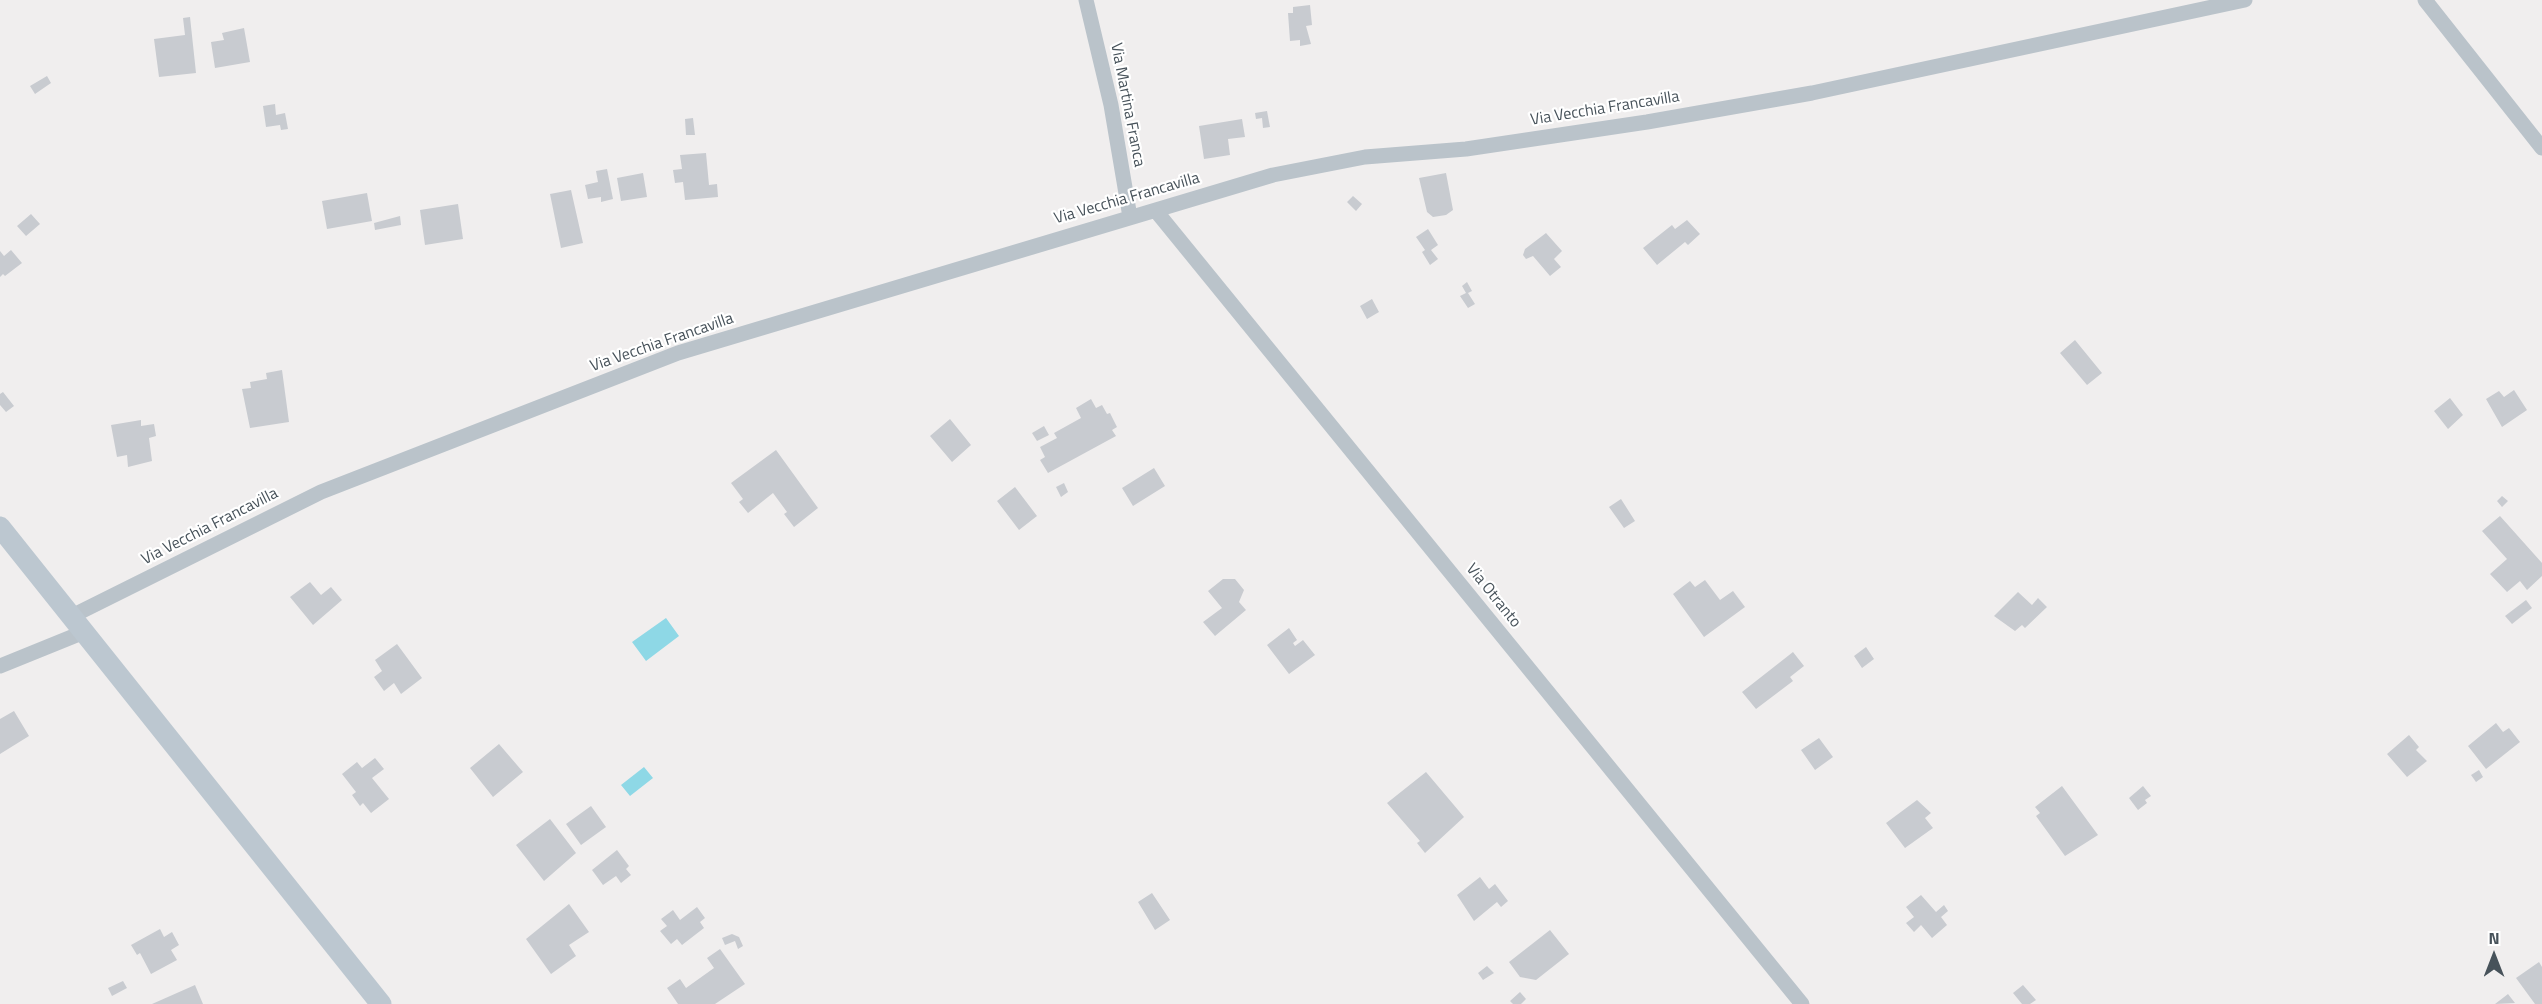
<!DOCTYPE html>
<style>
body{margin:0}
#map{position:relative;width:2542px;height:1004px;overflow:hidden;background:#f0eeee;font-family:"Titillium Web",sans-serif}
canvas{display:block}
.north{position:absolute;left:2464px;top:926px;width:60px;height:60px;-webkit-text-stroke:4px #fff;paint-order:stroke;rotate:0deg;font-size:16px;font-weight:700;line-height:24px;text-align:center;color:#47525a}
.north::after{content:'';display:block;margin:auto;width:21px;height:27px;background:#47525a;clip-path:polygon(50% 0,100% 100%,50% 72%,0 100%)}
</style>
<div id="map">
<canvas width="2542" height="1004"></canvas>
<div class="north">N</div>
</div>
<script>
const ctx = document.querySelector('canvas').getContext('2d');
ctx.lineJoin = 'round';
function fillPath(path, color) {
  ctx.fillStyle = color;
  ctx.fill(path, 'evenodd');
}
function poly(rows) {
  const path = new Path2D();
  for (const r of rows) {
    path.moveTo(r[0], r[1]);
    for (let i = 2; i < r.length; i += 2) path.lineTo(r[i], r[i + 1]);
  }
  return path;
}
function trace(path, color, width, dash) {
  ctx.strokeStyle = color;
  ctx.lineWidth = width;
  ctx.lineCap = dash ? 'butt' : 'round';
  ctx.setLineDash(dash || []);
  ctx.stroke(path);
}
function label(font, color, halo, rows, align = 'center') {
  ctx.font = font + ' "Titillium Web",sans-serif';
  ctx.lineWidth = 4.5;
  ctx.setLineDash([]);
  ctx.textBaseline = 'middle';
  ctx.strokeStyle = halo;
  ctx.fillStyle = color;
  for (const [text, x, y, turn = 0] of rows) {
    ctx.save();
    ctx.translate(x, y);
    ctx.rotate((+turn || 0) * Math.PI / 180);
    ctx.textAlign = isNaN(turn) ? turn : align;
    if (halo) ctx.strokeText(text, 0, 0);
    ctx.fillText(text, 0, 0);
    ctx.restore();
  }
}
fillPath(poly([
 [666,618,679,636,646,661,632,642],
 [644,767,653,778,630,796,621,785]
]), '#8ed8e6');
fillPath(poly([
 [1310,5,1312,25,1306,26,1311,44,1300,46,1300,40,1290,41,1288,13,1293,13,1293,7],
 [190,17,196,73,159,77,154,39,185,35,183,18],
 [244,28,250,62,215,68,211,42,224,40,222,33],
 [47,76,51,83,35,94,30,86],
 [275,104,276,115,285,113,288,129,281,130,280,125,266,127,263,106],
 [1267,111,1270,127,1263,128,1262,118,1256,119,1255,113],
 [693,118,695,135,686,135,685,119],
 [1242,119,1245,137,1228,139,1230,155,1204,159,1199,126],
 [706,153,709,185,717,184,718,197,685,200,683,182,675,183,673,170,682,169,680,155],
 [607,169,613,199,601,202,601,197,588,199,585,185,598,182,596,171],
 [643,173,647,197,621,201,617,178],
 [1446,173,1453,210,1446,215,1433,217,1427,212,1419,178],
 [571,190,583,243,561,248,550,194],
 [367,193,372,221,327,229,322,201],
 [1353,196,1362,204,1356,211,1347,202],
 [458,204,463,239,425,245,420,210],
 [31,214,40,224,26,236,17,226],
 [400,216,401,225,375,230,374,223],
 [1687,220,1700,234,1688,245,1685,242,1657,265,1643,248,1672,225,1675,229],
 [1428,229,1438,245,1431,250,1438,259,1430,265,1422,252,1425,250,1416,237],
 [1546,233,1562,251,1554,259,1561,267,1550,276,1533,256,1526,259,1523,255,1525,249],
 [11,250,22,263,5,276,3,274,0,277,0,251,4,256],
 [1467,282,1472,291,1468,293,1475,304,1468,308,1460,296,1466,293,1462,286],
 [1372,299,1379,312,1367,319,1360,306],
 [2075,340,2102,373,2087,385,2060,353],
 [282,370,289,422,250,428,242,389,251,388,250,382,267,379,266,373],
 [2514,390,2527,410,2502,427,2486,399,2499,391,2504,397],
 [3,392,14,406,6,412,0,405,0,394],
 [2450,398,2463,415,2448,429,2434,411],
 [1091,399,1096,408,1102,405,1107,414,1110,413,1117,427,1112,430,1116,436,1048,473,1040,460,1045,457,1040,447,1057,438,1054,433,1081,418,1076,408],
 [950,419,971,445,952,462,930,436],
 [141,420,141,426,154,424,156,436,149,438,152,461,128,467,127,455,117,457,111,425],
 [1044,426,1049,435,1037,441,1032,433],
 [776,450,818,508,794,527,784,514,787,512,773,493,748,513,739,502,743,499,731,483],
 [1154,468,1165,486,1133,506,1122,488],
 [1064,483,1068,492,1061,497,1056,487],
 [1015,487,1037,516,1019,530,997,501],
 [2502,496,2508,501,2502,507,2497,501],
 [1621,499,1635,521,1624,528,1609,507],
 [2500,516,2542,563,2542,576,2527,590,2520,581,2507,592,2490,574,2507,559,2482,531],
 [1223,579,1235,579,1244,590,1239,602,1246,610,1215,636,1203,622,1222,608,1208,591],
 [1705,580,1720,600,1733,591,1745,607,1704,637,1673,594,1690,581,1695,587],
 [310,582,321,595,331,587,342,600,313,625,290,597],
 [2018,592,2032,605,2038,598,2047,607,2025,628,2022,625,2015,631,1994,616],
 [2526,600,2532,608,2512,624,2505,616],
 [1289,628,1297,640,1293,643,1295,646,1303,640,1315,655,1289,674,1267,645],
 [397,644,422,678,401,694,394,683,384,691,374,677,382,671,375,660],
 [1866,647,1874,659,1862,668,1854,656],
 [1793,652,1804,666,1790,677,1793,681,1756,709,1742,692],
 [14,711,29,736,0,754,0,719],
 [2496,723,2503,732,2509,728,2520,742,2486,769,2468,746],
 [2409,735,2419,747,2416,750,2427,761,2407,777,2387,754],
 [1819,738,1833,757,1815,770,1801,750],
 [499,744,523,772,493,797,470,768],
 [375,758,384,769,372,778,389,799,371,813,363,803,360,806,352,795,356,792,342,774,357,762,362,768],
 [2479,770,2483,777,2476,782,2471,775],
 [1426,772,1464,817,1425,853,1417,843,1420,841,1387,803],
 [2062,786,2098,835,2065,856,2036,816,2040,813,2035,807],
 [2143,786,2151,796,2145,800,2147,803,2138,810,2129,798],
 [1917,800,1931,813,1925,818,1933,828,1905,848,1886,823],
 [591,806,606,827,581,845,566,824],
 [550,819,576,853,544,881,516,845],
 [617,850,629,866,626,869,631,875,621,883,616,876,603,885,592,870],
 [1480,877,1489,889,1495,884,1508,901,1501,907,1497,902,1474,921,1457,895],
 [1152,893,1170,920,1155,930,1138,902],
 [1921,895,1936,912,1944,905,1948,911,1941,917,1947,925,1932,938,1921,925,1914,932,1906,923,1914,917,1906,907],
 [569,904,589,932,569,945,576,956,551,974,526,939],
 [697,907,705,918,700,922,704,928,682,945,677,939,671,944,660,931,667,926,661,919,673,910,680,920],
 [160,929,164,937,172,932,179,945,171,950,177,960,151,974,140,953,137,955,131,945],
 [1550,930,1569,954,1536,980,1520,977,1509,962],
 [732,934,739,937,743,946,738,949,735,941,725,945,722,938],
 [720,949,745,984,715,1004,678,1004,667,988,680,979,686,988,714,968,707,958],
 [2539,962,2542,967,2542,1004,2535,1004,2516,978],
 [1487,966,1494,973,1483,980,1478,973],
 [123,981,127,988,112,996,108,988],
 [195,985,203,1004,152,1004],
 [2023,985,2036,1000,2030,1004,2022,1004,2013,993],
 [1520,992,1526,999,1521,1004,1513,1004,1510,1001],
 [2508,994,2515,1003,2495,1004]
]), '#c8cbd0');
trace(poly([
 [1086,0,1111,105,1130,217],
 [2425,0,2542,148],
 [1156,211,1802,1004],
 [72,616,321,492,678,353,1273,175,1365,157,1466,149,1647,122,1812,93,2245,0],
 [0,666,84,632]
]), '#bac3ca', 15);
trace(poly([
 [0,527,381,1004]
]), '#bcc7d0', 21);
label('16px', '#47525a', '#fff', [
 ["Via Martina Franca",1127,105,79],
 ["Via Vecchia Francavilla",1605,109,-9],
 ["Via Vecchia Francavilla",1127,199,-16],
 ["Via Vecchia Francavilla",662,343,-19],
 ["Via Vecchia Francavilla",210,527,-27],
 ["Via Otranto",1493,596,51]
]);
</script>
